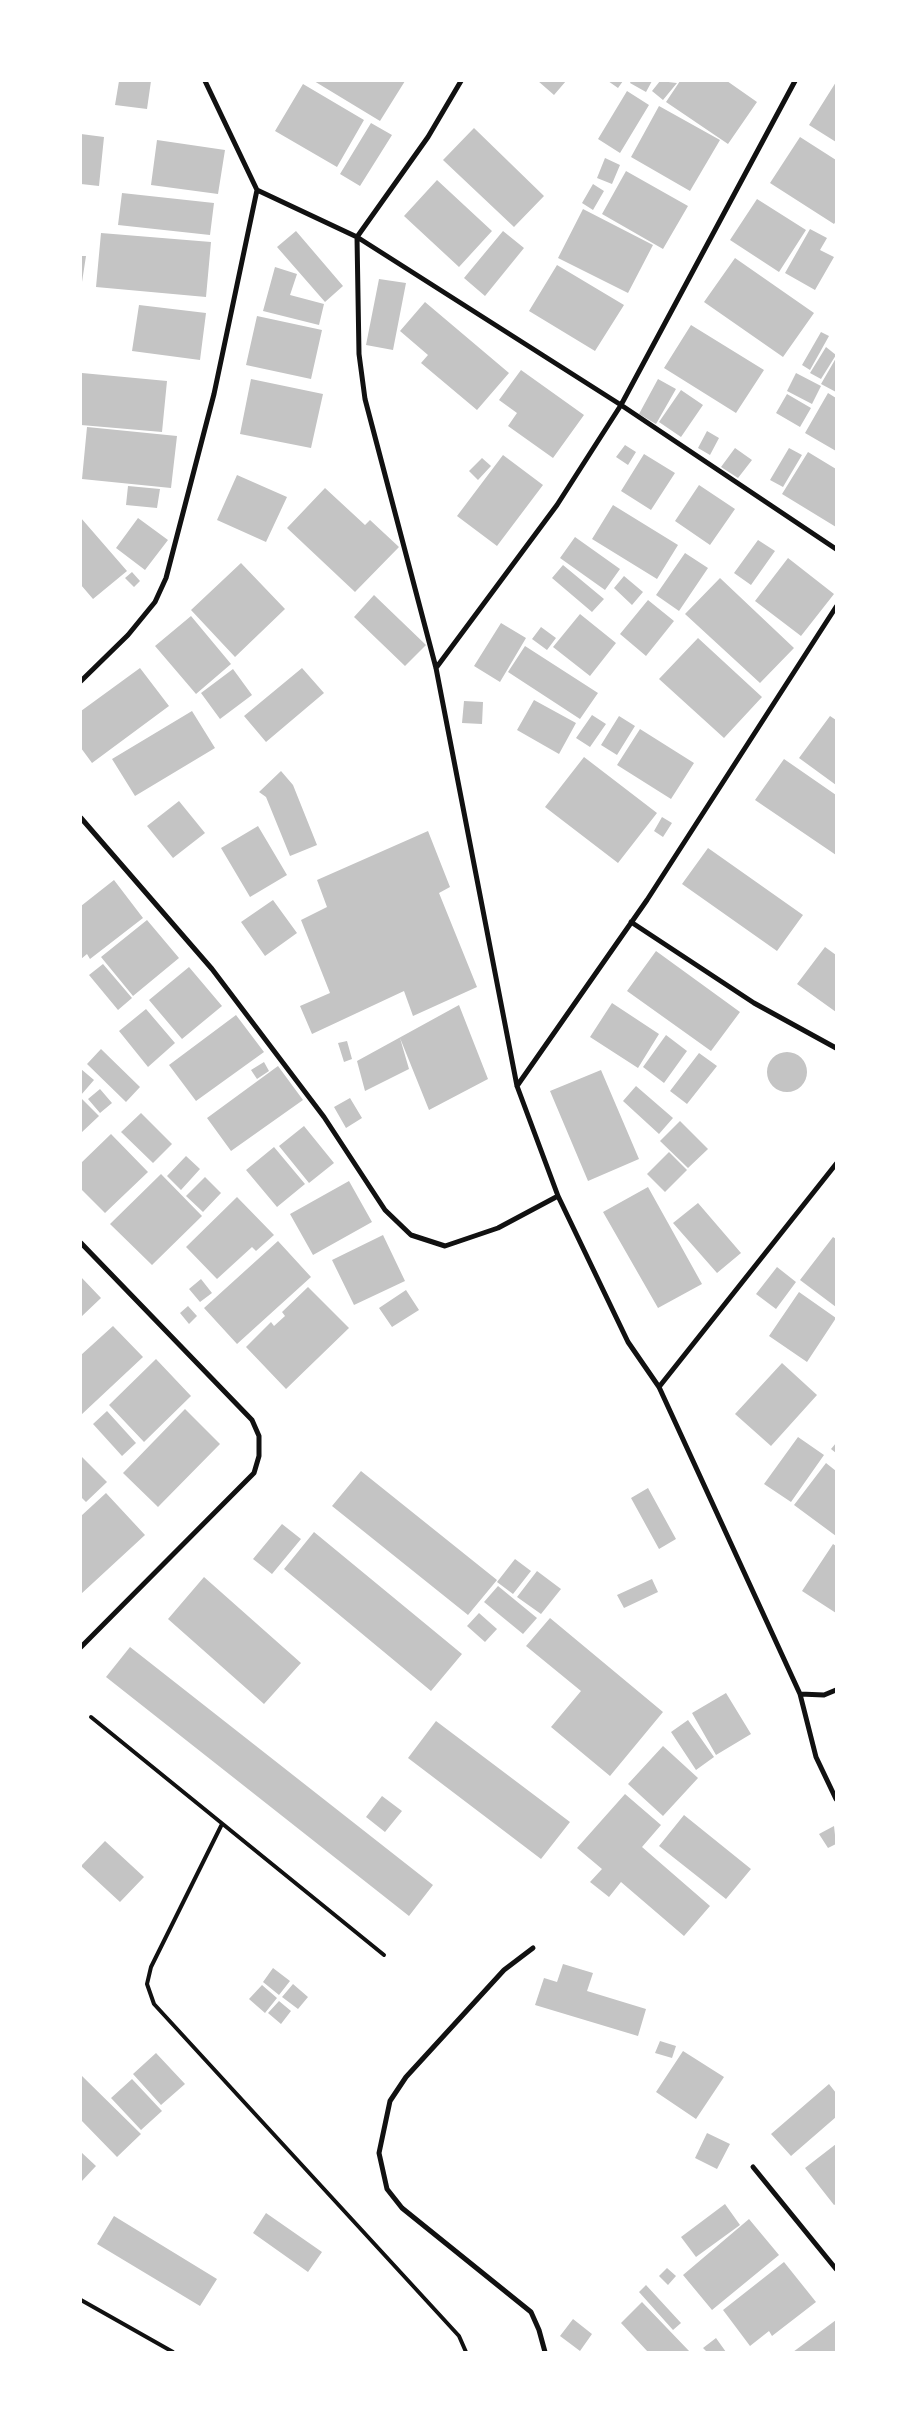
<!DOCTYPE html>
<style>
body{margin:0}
#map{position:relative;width:917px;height:2433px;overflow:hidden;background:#fff;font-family:"Playfair Display",serif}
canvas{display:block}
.frame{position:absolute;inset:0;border:82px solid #fff;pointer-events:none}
</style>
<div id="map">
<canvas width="917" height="2433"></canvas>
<div class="frame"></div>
</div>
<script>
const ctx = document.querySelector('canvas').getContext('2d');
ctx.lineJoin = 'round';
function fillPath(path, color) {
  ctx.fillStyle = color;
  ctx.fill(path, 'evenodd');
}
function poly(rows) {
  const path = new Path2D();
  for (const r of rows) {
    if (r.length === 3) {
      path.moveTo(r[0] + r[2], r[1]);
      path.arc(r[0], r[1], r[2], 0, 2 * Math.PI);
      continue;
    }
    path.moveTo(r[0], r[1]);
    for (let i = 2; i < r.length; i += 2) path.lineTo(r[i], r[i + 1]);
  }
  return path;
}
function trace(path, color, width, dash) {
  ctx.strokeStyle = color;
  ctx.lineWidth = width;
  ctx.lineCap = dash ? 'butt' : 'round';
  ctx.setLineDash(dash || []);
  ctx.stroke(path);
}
fillPath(poly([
 [119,81,151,81,147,109,115,105],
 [314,81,405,81,380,121],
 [538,81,566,81,554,95],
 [608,81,623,81,618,88],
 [631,81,652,81,646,92,630,83],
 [660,81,677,83,663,100,652,91],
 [680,81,727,81,757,102,728,144,666,102],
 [836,82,836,142,809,125],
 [303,84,364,120,337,167,275,131],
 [627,91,649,105,620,153,598,139],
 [659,106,720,140,690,191,631,157],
 [371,123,392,135,360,186,340,174],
 [474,128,544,196,514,227,443,160],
 [81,134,104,137,99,186,81,184],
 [800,137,836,160,836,221,834,224,770,183],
 [157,140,225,150,218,194,151,185],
 [605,158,620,165,612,184,597,178],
 [626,171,688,206,663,249,602,214],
 [437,180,492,231,459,267,404,216],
 [593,184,604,191,593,210,582,203],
 [122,193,214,203,210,235,118,225],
 [757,199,806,230,779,272,730,240],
 [583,209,653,245,628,293,558,258],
 [810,229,827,238,820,250,834,257,815,290,785,273],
 [296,231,343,286,325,302,277,247],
 [503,231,524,248,485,296,464,278],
 [101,233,211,242,206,297,96,287],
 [81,256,86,256,82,282,81,282],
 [735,258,814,313,783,357,704,302],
 [557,265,624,305,595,351,529,311],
 [275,267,297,274,290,295,324,304,319,325,263,311],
 [379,279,406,283,393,350,366,345],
 [425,302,509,373,477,410,421,363,428,355,400,331],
 [139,305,206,313,200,360,132,351],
 [257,316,322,330,311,379,246,365],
 [691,325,764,370,736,413,664,368],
 [821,332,829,336,810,370,802,365],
 [826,347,836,355,821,379,810,373],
 [836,358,836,392,821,384],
 [521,370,584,415,553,458,508,426,517,413,499,400],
 [82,373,167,381,162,432,81,425],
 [796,373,821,386,812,404,787,391],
 [251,379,323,394,311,448,240,434],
 [658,379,676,389,656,424,639,414],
 [681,390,703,405,681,437,659,422],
 [828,393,836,398,836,451,805,433],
 [787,394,811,408,800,427,776,413],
 [87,427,177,436,171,488,82,479],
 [707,431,719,438,710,455,698,448],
 [625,445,636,452,628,465,616,457],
 [735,448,752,460,738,478,721,467],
 [789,448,802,455,783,487,770,480],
 [808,452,836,469,836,527,782,494],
 [644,454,675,473,651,510,621,491],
 [503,455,543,485,497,546,457,516],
 [482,458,491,466,478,480,469,471],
 [237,475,287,497,266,542,217,520],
 [699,485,735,509,710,545,675,521],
 [128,486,160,489,157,508,126,505],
 [325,488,365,525,370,520,399,547,355,592,287,528],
 [613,505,678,545,657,579,592,539],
 [81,518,127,571,93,599,81,585],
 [138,518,168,540,145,570,116,548],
 [575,537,620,569,605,590,560,558],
 [758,540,775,551,751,585,734,573],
 [685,553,708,568,679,611,656,595],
 [788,558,834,594,801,636,755,601],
 [241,563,285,609,235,657,191,610],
 [563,565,604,599,592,612,552,578],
 [132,572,140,581,134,587,125,578],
 [624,576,643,592,632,605,614,588],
 [720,578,794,648,760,683,685,614],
 [374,595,426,645,405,666,354,617],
 [648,600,674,621,646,656,620,634],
 [580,614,616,643,590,676,553,647],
 [191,616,231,664,196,694,155,646],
 [501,623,526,638,500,682,474,666],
 [541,627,556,638,547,650,532,639],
 [698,638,762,697,724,738,659,679],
 [525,646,598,693,580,719,508,672],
 [140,668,169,706,92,763,81,748,81,711],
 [302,668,324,693,266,742,244,716],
 [233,669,252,695,220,719,201,693],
 [534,700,576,723,559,754,517,730],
 [464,701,483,702,482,724,462,723],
 [192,711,215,748,135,796,112,759],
 [592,715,606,724,590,747,576,738],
 [619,716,635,726,617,755,601,745],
 [830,716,836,720,836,785,799,758],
 [640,729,694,763,671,799,617,765],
 [584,757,657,813,618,863,545,807],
 [784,759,836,795,836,855,755,800],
 [281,771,293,785,317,845,290,856,266,797,259,792],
 [179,801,205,833,173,858,147,826],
 [662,817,672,823,663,837,654,831],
 [258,826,287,875,250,897,221,848],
 [428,831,450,887,439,893,477,987,413,1016,404,991,312,1034,300,1006,330,993,301,920,327,907,317,880],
 [708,848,803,915,777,951,682,884],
 [114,880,143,918,90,959,87,954,81,959,81,906],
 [273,900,297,933,265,956,241,922],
 [147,920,179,958,133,996,101,957],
 [825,947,836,955,836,1012,797,984],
 [656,951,740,1012,711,1051,627,991],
 [103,964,132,998,118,1010,89,975],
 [189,967,222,1006,182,1039,149,1000],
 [612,1003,659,1034,638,1068,590,1037],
 [459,1005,488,1079,429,1110,400,1038,409,1069,365,1091,357,1061],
 [146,1009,175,1043,148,1067,119,1031],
 [236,1015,264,1052,196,1101,169,1065],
 [666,1035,687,1051,664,1083,643,1067],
 [347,1041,352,1059,344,1062,338,1043],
 [101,1049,140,1087,126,1102,87,1064],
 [787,1072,20],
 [699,1053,717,1066,687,1104,670,1091],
 [264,1062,269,1071,257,1079,251,1070],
 [278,1066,303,1100,231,1151,207,1118],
 [81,1069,94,1080,81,1095],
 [601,1070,639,1159,588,1181,550,1091],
 [636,1086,673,1118,659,1134,623,1101],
 [100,1089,112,1103,100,1113,88,1099],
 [81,1098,99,1116,81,1133],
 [350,1098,362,1118,346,1128,334,1107],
 [141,1113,172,1144,153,1163,121,1132],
 [680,1121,708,1149,688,1168,660,1141],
 [304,1126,334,1163,309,1183,279,1146],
 [111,1134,148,1172,105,1213,81,1189,81,1163],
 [274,1147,305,1184,277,1207,246,1170],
 [669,1152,687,1170,665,1192,647,1174],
 [186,1156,200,1169,181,1190,167,1176],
 [161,1174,202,1216,152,1265,110,1224],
 [205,1177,221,1193,203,1212,186,1196],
 [349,1181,372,1222,313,1255,290,1214],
 [648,1187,702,1284,658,1308,603,1212],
 [237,1197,274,1235,256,1251,252,1247,217,1279,186,1247],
 [698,1203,741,1253,717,1273,673,1223],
 [383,1235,405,1281,354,1305,332,1260],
 [833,1237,836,1239,836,1307,800,1280],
 [278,1241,311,1277,237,1344,204,1308],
 [777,1267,796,1282,776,1309,756,1294],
 [81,1277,101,1298,81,1317],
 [201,1279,212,1293,200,1302,189,1289],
 [308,1287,349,1328,286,1389,246,1347,271,1322,274,1326,285,1316,282,1312],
 [406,1290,419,1310,392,1327,379,1308],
 [799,1292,836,1318,807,1362,769,1336],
 [188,1306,197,1316,189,1324,180,1313],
 [113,1326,143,1357,81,1415,81,1355],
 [156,1359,191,1396,144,1442,109,1405],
 [782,1363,817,1395,771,1446,735,1414],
 [185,1409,220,1444,158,1507,123,1473],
 [107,1411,136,1443,122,1456,93,1424],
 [798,1437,824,1455,791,1502,764,1484],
 [836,1443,836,1453,831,1449],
 [81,1456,107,1482,86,1502,81,1497],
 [826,1463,836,1471,836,1536,794,1505],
 [361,1471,497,1580,468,1615,332,1506],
 [648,1488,676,1539,659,1549,631,1498],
 [106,1493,145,1535,81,1594,81,1516],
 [282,1524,301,1539,272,1574,253,1559],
 [314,1532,462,1654,431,1691,284,1569],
 [833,1544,836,1546,836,1613,802,1591],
 [515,1559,531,1571,513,1594,497,1582],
 [537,1571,561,1589,541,1614,517,1597],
 [204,1577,301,1663,264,1704,168,1619],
 [652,1579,658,1592,624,1608,617,1595],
 [498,1586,537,1618,523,1634,484,1602],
 [479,1613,497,1629,485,1642,467,1626],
 [550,1618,663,1712,610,1776,551,1727,581,1691,526,1646],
 [130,1647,433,1885,409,1916,106,1677],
 [726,1693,751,1734,716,1755,692,1713],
 [688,1720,714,1757,696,1770,671,1732],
 [436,1721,570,1822,541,1859,408,1758],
 [663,1746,698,1778,663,1816,628,1784],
 [625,1794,661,1825,642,1847,710,1906,684,1936,621,1882,609,1897,590,1882,602,1869,577,1848],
 [382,1796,402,1811,385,1832,366,1817],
 [684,1815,751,1869,726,1899,659,1846],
 [834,1826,836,1844,828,1848,819,1834],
 [105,1841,144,1877,120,1902,81,1866],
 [563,1964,593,1973,587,1991,646,2009,638,2036,535,2005,544,1978,557,1982],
 [273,1968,290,1981,279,1995,263,1982],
 [293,1984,308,1997,298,2009,282,1997],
 [262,1985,277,1998,265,2013,249,1999],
 [279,2001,291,2011,281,2024,268,2013],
 [660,2041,676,2046,672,2058,655,2053],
 [683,2051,724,2077,696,2119,656,2092],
 [156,2053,185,2084,161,2105,133,2074],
 [81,2075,141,2134,117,2157,81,2120],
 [132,2079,162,2111,141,2130,111,2098],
 [829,2084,836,2093,836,2117,791,2156,771,2134],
 [707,2133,730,2144,717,2169,695,2158],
 [836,2144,836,2204,834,2205,805,2168],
 [81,2152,96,2166,81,2182],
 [725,2204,740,2225,696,2257,681,2237],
 [266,2213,322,2252,308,2272,253,2233],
 [114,2216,217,2279,200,2306,97,2244],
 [749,2219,779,2255,712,2310,683,2275],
 [784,2262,816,2302,772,2336,769,2331,750,2346,723,2310],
 [667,2268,676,2276,668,2285,659,2276],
 [646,2285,681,2323,673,2330,639,2292],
 [642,2302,690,2352,648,2352,621,2323],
 [573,2319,592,2334,580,2351,560,2336],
 [836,2320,836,2352,793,2352],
 [716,2338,726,2352,707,2352,703,2348]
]), '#c4c4c4');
trace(poly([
 [91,1717,384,1955],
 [222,1824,151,1967,147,1984,154,2004,459,2336,466,2352],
 [81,2300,173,2352]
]), '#111', 4);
trace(poly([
 [205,81,257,190,357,237,621,405,836,549],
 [461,81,428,137,357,237,359,354,365,399,436,668,517,1086,558,1196,628,1342,659,1387,800,1694,824,1695,836,1690],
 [436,668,557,505,621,405,795,81],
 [81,681,128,635,155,602,166,578,214,394,257,190],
 [81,818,212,969,324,1117,385,1210,411,1235,445,1246,498,1228,558,1196],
 [631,922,754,1003,836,1048],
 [517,1086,647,900,836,607],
 [81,1243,252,1420,259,1436,259,1456,254,1473,81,1647],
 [659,1387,836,1164],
 [800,1694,816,1757,836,1799],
 [533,1948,504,1970,406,2077,390,2101,379,2153,387,2189,402,2208,531,2312,539,2330,545,2352],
 [753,2167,836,2269]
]), '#111', 5);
</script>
